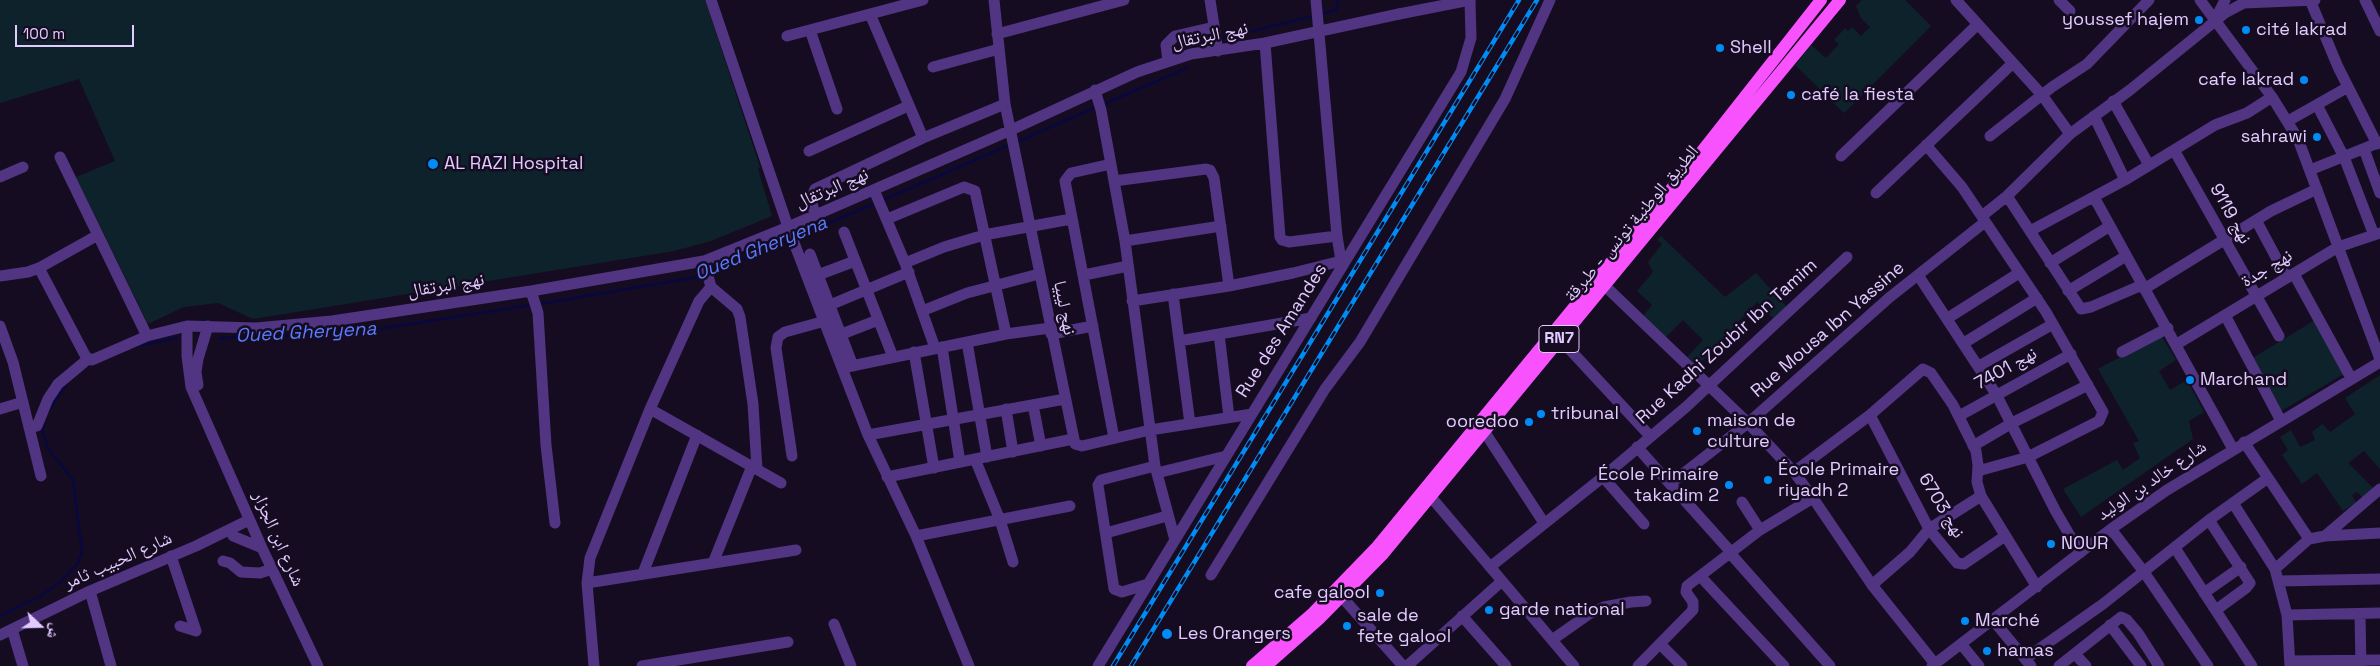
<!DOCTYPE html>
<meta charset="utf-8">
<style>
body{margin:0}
#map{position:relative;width:2380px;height:666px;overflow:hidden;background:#160c21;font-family:"Space Grotesk","Noto Naskh Arabic",sans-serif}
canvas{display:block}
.north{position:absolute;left:15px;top:601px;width:50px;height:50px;-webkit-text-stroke:4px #160c21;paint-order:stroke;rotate:111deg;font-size:14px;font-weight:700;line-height:20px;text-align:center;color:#e2cbff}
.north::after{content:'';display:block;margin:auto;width:18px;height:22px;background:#e2cbff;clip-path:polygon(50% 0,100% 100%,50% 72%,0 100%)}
.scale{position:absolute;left:15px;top:25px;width:119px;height:22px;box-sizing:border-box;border:2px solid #e2cbff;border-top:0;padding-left:6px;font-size:15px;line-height:18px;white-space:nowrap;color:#e2cbff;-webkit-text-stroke:4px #160c21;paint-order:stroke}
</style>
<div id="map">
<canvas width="2380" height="666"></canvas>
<div class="north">ش</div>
<div class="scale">100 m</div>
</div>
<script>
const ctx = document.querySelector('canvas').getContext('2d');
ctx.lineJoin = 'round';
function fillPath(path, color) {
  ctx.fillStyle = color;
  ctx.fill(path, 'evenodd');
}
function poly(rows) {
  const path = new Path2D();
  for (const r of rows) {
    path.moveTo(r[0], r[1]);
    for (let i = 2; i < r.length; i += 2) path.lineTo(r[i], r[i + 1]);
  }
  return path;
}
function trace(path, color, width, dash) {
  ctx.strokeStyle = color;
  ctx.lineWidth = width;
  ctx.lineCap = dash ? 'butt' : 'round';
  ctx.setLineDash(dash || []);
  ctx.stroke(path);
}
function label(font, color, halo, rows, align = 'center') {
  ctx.font = font + ' "Space Grotesk","Noto Naskh Arabic",sans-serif';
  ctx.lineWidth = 5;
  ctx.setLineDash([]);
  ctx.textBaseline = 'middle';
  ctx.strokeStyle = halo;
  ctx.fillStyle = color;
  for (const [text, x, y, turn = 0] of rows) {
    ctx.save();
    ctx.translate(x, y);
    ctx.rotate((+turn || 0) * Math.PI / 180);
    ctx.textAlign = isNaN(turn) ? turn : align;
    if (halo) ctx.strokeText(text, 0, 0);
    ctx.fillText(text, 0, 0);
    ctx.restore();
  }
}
fillPath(poly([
 [0,0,705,0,760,167,758,169,772,216,711,241,674,251,253,319,218,303,184,307,148,324,76,177,115,161,79,79,0,103],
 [1862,0,1905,0,1931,26,1844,113,1795,65,1811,45,1826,58,1839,44,1834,40,1845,28,1848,31,1852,27,1861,36,1870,27,1861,18,1856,6],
 [1661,236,1725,297,1756,273,1787,307,1774,319,1757,302,1696,368,1687,357,1703,340,1683,320,1666,337,1643,316,1652,305,1637,291,1653,272,1648,262,1662,244,1657,240],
 [2315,320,2344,374,2281,411,2251,359],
 [2161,335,2176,360,2159,371,2170,390,2187,380,2204,412,2189,421,2193,439,2081,517,2063,489,2117,460,2123,470,2140,458,2133,443,2139,441,2098,369],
 [2380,375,2380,469,2364,451,2348,463,2374,489,2364,499,2357,492,2352,495,2356,503,2343,511,2317,473,2302,484,2282,455,2288,450,2280,437,2291,430,2300,447,2315,440,2312,432,2322,424,2330,432,2355,414,2345,398]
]), '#0e222b');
trace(poly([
 [1321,14,1336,10,1338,0],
 [1219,39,1314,16],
 [1186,47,1214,41],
 [1104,104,1187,68],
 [1017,142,1096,107],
 [881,201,1009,145],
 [796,237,876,203],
 [711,273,789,241],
 [539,304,704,276],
 [219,338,347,334,531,305],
 [137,346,177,338],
 [49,410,67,383],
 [0,616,42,595,61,581,78,563,82,551,73,480,48,448,43,433,44,422]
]), '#07083f', 2.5);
trace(poly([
 [711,0,788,227,842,368,868,435,916,536,969,666],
 [994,0,1005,104,1075,444,1082,446,1150,430,1252,414],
 [1210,0,1218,51],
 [1316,0,1337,236,1342,267],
 [1956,0,2042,95,2070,134],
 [2059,0,2070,11],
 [2200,0,2272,97,2298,139,2380,359],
 [2310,0,2338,67,2377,144],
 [2365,0,2380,31],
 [870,14,923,138],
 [2216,18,2225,0],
 [810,30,837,109],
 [997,34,1124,0],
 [787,36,923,0],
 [1265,43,1280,237,1282,240,1289,242,1337,236],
 [1168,61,1166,45,1175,36,1214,27],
 [933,67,999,49],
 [1095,90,1101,110,1125,241,1155,466,1175,540],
 [2113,101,2149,165],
 [2317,105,2344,157,2374,235],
 [2094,116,2125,180],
 [2288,121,2348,87],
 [1990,136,2052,87,2087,64,2149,0],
 [1926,145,1962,187,2046,312,2103,412,2099,421,2028,457,1978,471],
 [2364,149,2380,193],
 [2174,150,2279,336],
 [809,151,908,106],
 [1841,156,1978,24],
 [60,157,147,336],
 [1111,164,1071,173,1065,181,1114,438],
 [2310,170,2380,142],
 [0,177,23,167],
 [1114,181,1206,169,1210,170,1214,178,1229,286],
 [874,190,905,263,935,348],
 [1876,193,2013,63],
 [2007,196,2081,309,2091,307,2142,285],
 [2094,197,2233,449],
 [815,215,811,199,815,189,923,138,1005,104],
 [1982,216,2007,196,2070,134,2130,90,2225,13,2244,3,2315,0],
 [887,219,964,187,975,191,1006,334],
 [2256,220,2287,278],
 [2030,231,2125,180,2215,125,2247,113,2272,97],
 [844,232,893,357],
 [1125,241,1221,226],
 [810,254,853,366],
 [704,261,711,287,737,309,740,317,753,404,757,469],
 [905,263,944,247,984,235,1071,219],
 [2050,263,2110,226],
 [39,268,86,357,92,360,147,336,187,326,256,328,332,321,531,291,704,261,788,227,1011,130,1137,72,1191,54,1265,43,1399,14],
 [2294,274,2351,378],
 [818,275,855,261],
 [1084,275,1128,266],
 [1918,275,1996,394,2055,510,2080,553],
 [0,276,28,272,39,268,98,235],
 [1604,285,1748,423,1794,472,1813,498,1760,530,1687,586,1686,592,1693,602,1693,610,1638,666],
 [2144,289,2271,211,2317,189],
 [531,291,538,313,546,445,555,523],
 [2068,291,2126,256],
 [1173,294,1190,424],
 [1132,301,1229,286,1293,273,1341,261],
 [830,305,909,272],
 [922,311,967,293,1039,274],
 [2225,315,2281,421],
 [1948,318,2019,273],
 [0,326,13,362,41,476],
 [187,326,187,356,191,387,262,548,318,666],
 [842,334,878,320],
 [1051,334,1093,326],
 [1219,334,1229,417],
 [1560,339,1650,436],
 [1179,341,1311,318],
 [967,342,987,457],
 [1964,343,2037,298],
 [2177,344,2338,247,2380,233],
 [942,347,960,462],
 [914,352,934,468],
 [2122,352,2168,328],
 [1979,366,2053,324],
 [842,368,1006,334,1050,328],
 [198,385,196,372,198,359,208,326],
 [1033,405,1041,446],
 [0,409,23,402],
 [650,409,781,483],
 [1006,409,1013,452],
 [1870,415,1929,529,1957,563,1964,564,2005,536],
 [1959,416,2071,354],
 [29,428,37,426,48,399,58,384,88,359],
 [1484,431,1544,523],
 [868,435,1065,399],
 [2244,442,2309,539],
 [1973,446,2012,423,2088,385],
 [1637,447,1730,551],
 [792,456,776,348,778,337,785,332,825,321],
 [975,459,1000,520,1013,562],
 [1794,472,1870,415,1923,369,1931,373,1953,405,1976,451,1978,465,1977,482,1981,496],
 [1157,473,1226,456],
 [887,477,1073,439],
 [1603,477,1644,524],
 [1670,484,1748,423,1890,297,1985,222],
 [1431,497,1574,666],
 [1813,498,1872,585,1935,664],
 [1742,502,1760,530],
 [2233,503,2275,569,2287,615,2290,666],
 [2209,520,2250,583,2246,588,2216,610],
 [2111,529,2144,572,2208,666],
 [1106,533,1167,516],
 [233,536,262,548],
 [916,536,1070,506],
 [2325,536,2380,489],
 [2175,548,2252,666],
 [1729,552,1830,666],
 [171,556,196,631,180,626],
 [223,561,230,563,241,572,260,573,272,569],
 [713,563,752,466],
 [1490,567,1603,477,1686,407,1847,257],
 [2275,569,2309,539,2325,536,2380,533],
 [643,573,697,435],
 [1211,575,1325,389,1360,342,1505,99,1550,0],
 [1700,576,1784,666],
 [2279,581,2380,579],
 [587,583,796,550],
 [1148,584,1122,592,1114,589,1098,485,1101,480,1155,466],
 [1872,585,1910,552,1929,529,1981,496,2037,587],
 [90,591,111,666],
 [2204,593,2241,567],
 [1342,597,1403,666],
 [2287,615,2380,613],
 [2360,615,2361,666],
 [1462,616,1506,666],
 [1993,620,2031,666],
 [834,624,851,666],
 [2110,625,2141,666],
 [12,629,23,666],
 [0,635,90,591,196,546,249,520],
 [1552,640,1589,614,1604,607,1631,602,1646,601],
 [1660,644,1682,666],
 [1961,644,1979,666],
 [2075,654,2086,666],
 [2025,659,2103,604,2209,520,2268,478],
 [2290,661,2380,660],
 [594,666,587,583,590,558,650,409,699,301,711,287],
 [642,666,788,642],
 [1098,666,1461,72,1471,38,1470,0],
 [1407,666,1502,581],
 [1932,666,2111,529,2167,490,2380,362],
 [2059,666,2121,617,2127,620,2138,633,2159,666]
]), '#513482', 11);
trace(poly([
 [1252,666,1313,613,1376,548,1695,160,1821,0],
 [1266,666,1319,619,1383,554,1840,0]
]), '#f852ff', 12);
const rail = poly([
 [1113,666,1519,0],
 [1131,666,1537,0]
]);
trace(rail, '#008cf6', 4.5);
trace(rail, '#160c21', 2.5, [8]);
trace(poly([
 [1399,14,1470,0]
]), '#513482', 11);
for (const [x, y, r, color] of [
 [2199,20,5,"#008cf6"],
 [2246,30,5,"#008cf6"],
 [1720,48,5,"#008cf6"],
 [2304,80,5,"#008cf6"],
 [1791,95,5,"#008cf6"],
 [2317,137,5,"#008cf6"],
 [433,164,6,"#008cf6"],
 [2190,380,5,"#008cf6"],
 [1541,414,5,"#008cf6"],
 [1529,422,5,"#008cf6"],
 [1697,431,5,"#008cf6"],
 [1768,480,5,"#008cf6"],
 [1729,485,5,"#008cf6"],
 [2051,544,5,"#008cf6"],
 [1380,593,5,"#008cf6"],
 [1489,610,5,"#008cf6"],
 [1965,621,5,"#008cf6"],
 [1347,626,5,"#008cf6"],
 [1167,634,6,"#008cf6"],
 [1987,651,5,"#008cf6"]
]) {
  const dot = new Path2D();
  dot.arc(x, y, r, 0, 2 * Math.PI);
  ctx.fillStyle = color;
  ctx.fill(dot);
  trace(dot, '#160c21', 2);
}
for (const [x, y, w] of [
 [1559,339,40]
]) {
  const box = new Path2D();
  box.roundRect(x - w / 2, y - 13.5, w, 27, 4);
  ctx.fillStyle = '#160c21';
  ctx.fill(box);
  trace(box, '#e2cbff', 1);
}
label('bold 16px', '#e2cbff', null, [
 ["RN7",1559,339]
]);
label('18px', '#e2cbff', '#160c21', [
 ["youssef hajem",2189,20,"right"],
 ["cité lakrad",2256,30],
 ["Shell",1730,48],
 ["cafe lakrad",2294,80,"right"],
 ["café la fiesta",1801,95],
 ["sahrawi",2307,137,"right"],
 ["AL RAZI Hospital",444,164],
 ["Marchand",2200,380],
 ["tribunal",1551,414],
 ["maison de",1707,421],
 ["culture",1707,442],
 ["ooredoo",1519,422,"right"],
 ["École Primaire",1778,470],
 ["riyadh 2",1778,491],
 ["École Primaire",1719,475,"right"],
 ["takadim 2",1719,496,"right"],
 ["NOUR",2061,544],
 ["cafe galool",1370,593,"right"],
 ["garde national",1499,610],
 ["sale de",1357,616],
 ["fete galool",1357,637],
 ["Marché",1975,621],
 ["Les Orangers",1178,634],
 ["hamas",1997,651]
], 'left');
label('18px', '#e2cbff', '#160c21', [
 ["نهج البرتقال",1210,36,-11],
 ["نهج البرتقال",832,189,-23],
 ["نهج 9119",2230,214,61],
 ["الطريق الوطنية تونس - طبرقة",1632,224,-50],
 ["نهج جدة",2267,269,-31],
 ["نهج البرتقال",446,286,-9],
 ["نهج ليبيا",1064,308,79],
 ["Rue Mousa Ibn Yassine",1828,330,-41],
 ["Rue des Amandes",1282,331,-58],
 ["Rue Kadhi Zoubir Ibn Tamim",1727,342,-42],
 ["نهج 7401",2006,369,-29],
 ["شارع خالد بن الوليد",2152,481,-34],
 ["نهج 6703",1941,506,59],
 ["شارع ابن الجزار",278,539,66],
 ["شارع الحبيب ثامر",118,561,-24]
]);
label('italic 19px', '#597bff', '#160c21', [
 ["Oued Gheryena",761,249,-22],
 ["Oued Gheryena",306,333,-3]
]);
</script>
